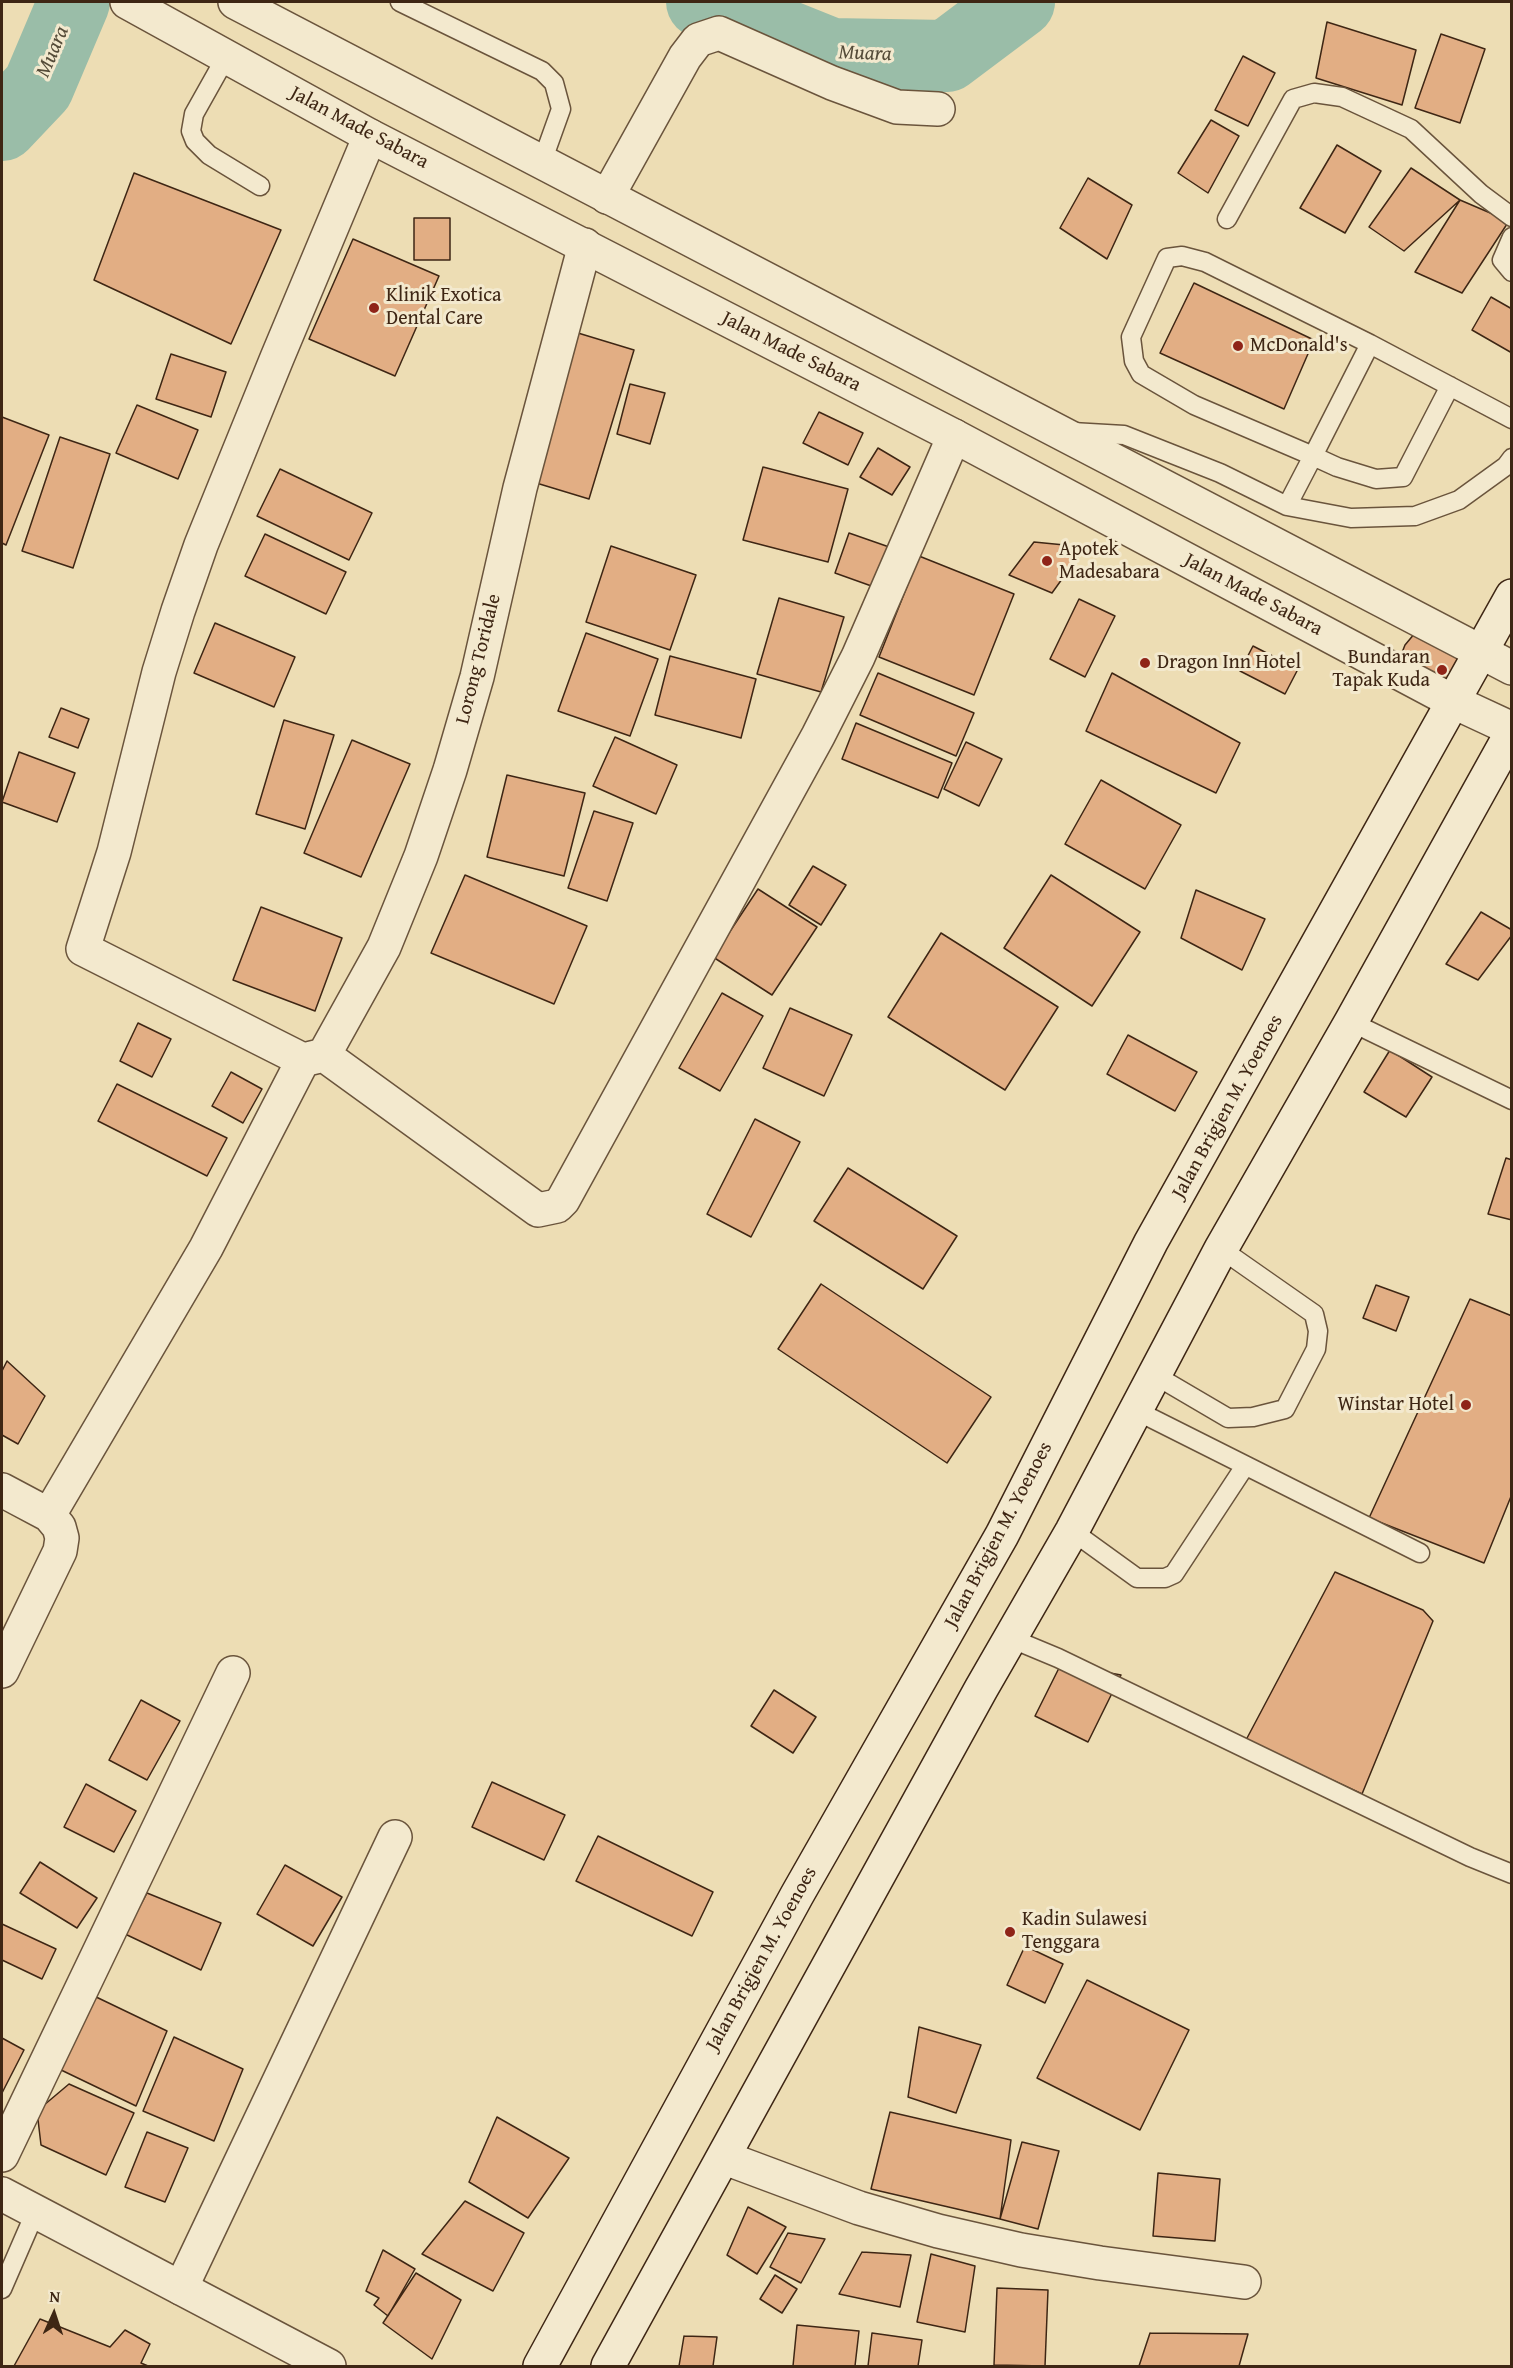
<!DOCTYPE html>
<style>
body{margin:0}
#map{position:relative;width:1513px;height:2368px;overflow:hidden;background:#edddb4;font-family:"Gentium Book Plus",serif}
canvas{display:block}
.frame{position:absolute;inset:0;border:3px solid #3e2614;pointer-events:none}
.north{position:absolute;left:24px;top:2284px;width:60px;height:60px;-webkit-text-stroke:4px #f3e9ce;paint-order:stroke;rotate:3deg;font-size:16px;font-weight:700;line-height:24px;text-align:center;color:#3e2614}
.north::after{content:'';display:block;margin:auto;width:21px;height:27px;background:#3e2614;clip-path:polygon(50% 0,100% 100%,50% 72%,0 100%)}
</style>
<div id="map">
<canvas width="1513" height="2368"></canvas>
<div class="frame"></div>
<div class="north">N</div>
</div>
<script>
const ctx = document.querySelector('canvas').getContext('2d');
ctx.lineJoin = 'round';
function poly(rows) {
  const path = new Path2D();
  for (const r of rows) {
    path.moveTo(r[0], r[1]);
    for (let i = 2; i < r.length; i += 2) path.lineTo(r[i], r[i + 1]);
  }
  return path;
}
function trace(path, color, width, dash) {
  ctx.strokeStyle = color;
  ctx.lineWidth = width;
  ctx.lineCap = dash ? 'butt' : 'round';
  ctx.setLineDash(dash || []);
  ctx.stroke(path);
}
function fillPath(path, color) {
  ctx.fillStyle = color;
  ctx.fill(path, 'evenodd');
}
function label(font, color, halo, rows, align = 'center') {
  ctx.font = font + ' "Gentium Book Plus",serif';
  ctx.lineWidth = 6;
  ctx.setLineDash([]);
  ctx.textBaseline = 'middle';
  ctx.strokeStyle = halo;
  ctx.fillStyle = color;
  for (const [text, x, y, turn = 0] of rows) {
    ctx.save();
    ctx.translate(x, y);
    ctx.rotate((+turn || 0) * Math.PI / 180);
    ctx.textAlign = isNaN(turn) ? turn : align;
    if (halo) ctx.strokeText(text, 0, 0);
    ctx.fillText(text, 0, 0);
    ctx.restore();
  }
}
trace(poly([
 [702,2,831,54,947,56,1019,2],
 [2,125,38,87,74,2]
]), '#9abda8', 72);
const building = poly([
 [1327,22,1416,50,1402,105,1316,78,1327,22],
 [1441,34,1485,49,1460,123,1415,108,1441,34],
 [1243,56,1275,73,1248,126,1215,110,1243,56],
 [1211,120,1239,136,1208,193,1178,173,1211,120],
 [1337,145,1381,171,1345,233,1300,208,1337,145],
 [1411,168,1460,200,1404,251,1369,227,1411,168],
 [134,173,281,230,231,344,94,280,134,173],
 [1088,178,1132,205,1107,259,1060,228,1088,178],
 [1460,200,1509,221,1462,293,1415,272,1460,200],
 [414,218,450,218,450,260,414,260,414,218],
 [353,239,439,276,395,376,309,339,353,239],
 [1194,283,1314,340,1284,409,1160,353,1194,283],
 [1491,297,1512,309,1512,353,1472,330,1491,297],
 [578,333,634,350,589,499,533,482,578,333],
 [171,354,226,372,211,417,156,399,171,354],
 [630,384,665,393,650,444,617,434,630,384],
 [137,405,198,430,178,479,116,453,137,405],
 [819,412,863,433,848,465,803,443,819,412],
 [2,417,49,435,6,545,2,543,2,417],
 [60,437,110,454,73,568,22,551,60,437],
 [878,448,910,467,892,495,860,477,878,448],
 [763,467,848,489,828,562,743,540,763,467],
 [280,469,372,513,349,560,257,516,280,469],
 [849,533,892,548,877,588,835,573,849,533],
 [265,534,346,572,326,614,245,576,265,534],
 [1034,542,1085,547,1052,593,1009,575,1034,542],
 [611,546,696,575,670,650,586,622,611,546],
 [919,556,1014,594,974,695,879,657,919,556],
 [779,598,844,617,821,692,757,674,779,598],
 [1079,599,1115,616,1085,677,1050,659,1079,599],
 [215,623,295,657,274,707,194,673,215,623],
 [1445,623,1475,694,1431,708,1417,701,1406,690,1399,660,1405,645,1415,633,1445,623],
 [586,633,658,659,630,736,558,711,586,633],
 [1253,646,1298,669,1285,694,1240,671,1253,646],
 [670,656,756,679,741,738,655,715,670,656],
 [878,673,974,713,956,756,860,715,878,673],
 [1112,673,1240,743,1216,793,1086,731,1112,673],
 [61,708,89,719,78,748,49,737,61,708],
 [284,720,334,735,305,829,256,814,284,720],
 [856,723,952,763,938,798,842,759,856,723],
 [615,737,677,765,656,814,593,786,615,737],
 [352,740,410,764,361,877,304,853,352,740],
 [966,742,1002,759,979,806,944,789,966,742],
 [19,752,75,773,57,822,2,802,19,752],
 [507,775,585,793,564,876,487,857,507,775],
 [1101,780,1181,825,1145,889,1065,844,1101,780],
 [594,811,633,823,607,901,568,888,594,811],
 [813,866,846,885,821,925,789,905,813,866],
 [465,875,587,926,554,1004,431,953,465,875],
 [1051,875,1140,932,1092,1006,1004,948,1051,875],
 [758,889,817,927,772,995,713,957,758,889],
 [1196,890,1265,919,1242,970,1181,938,1196,890],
 [261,907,342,938,315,1011,233,980,261,907],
 [1481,912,1512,930,1512,935,1478,980,1446,964,1481,912],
 [941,933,1058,1007,1005,1090,888,1017,941,933],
 [722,993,763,1016,720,1091,679,1068,722,993],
 [790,1008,852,1035,824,1096,763,1068,790,1008],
 [138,1023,171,1039,152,1077,120,1061,138,1023],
 [1128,1035,1197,1072,1175,1111,1107,1074,1128,1035],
 [1390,1050,1432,1077,1406,1117,1364,1092,1390,1050],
 [231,1072,262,1089,243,1123,212,1106,231,1072],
 [117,1084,227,1138,207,1176,98,1121,117,1084],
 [755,1119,800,1142,751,1237,707,1214,755,1119],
 [1506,1158,1512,1160,1512,1220,1488,1214,1506,1158],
 [848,1168,957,1236,923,1289,814,1221,848,1168],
 [821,1284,991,1397,947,1463,778,1349,821,1284],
 [1376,1285,1409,1297,1396,1331,1363,1318,1376,1285],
 [1470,1299,1512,1316,1512,1494,1484,1563,1369,1518,1470,1299],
 [7,1361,45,1396,18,1444,2,1435,2,1371,7,1361],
 [1335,1572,1423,1610,1433,1621,1362,1794,1246,1740,1335,1572],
 [1061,1664,1121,1675,1088,1742,1035,1716,1061,1664],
 [774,1690,816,1717,793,1753,751,1726,774,1690],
 [141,1700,180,1721,147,1780,109,1760,141,1700],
 [492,1782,565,1815,544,1860,472,1827,492,1782],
 [86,1784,136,1811,114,1852,64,1827,86,1784],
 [598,1836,713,1892,692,1936,576,1881,598,1836],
 [40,1862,97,1898,77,1928,20,1893,40,1862],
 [285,1865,342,1897,313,1946,257,1914,285,1865],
 [147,1893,221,1923,201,1970,125,1934,147,1893],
 [2,1924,56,1949,42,1979,2,1960,2,1924],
 [1025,1946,1063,1964,1045,2003,1007,1985,1025,1946],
 [1087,1980,1189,2030,1140,2130,1037,2078,1087,1980],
 [92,1995,167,2031,136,2106,59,2069,92,1995],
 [919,2027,981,2045,956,2113,908,2097,919,2027],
 [174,2037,243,2069,214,2141,143,2111,174,2037],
 [2,2038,24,2050,2,2093,2,2038],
 [69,2084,134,2113,106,2175,41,2145,37,2111,69,2084],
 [890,2112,1011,2140,1000,2219,871,2189,890,2112],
 [497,2117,569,2158,528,2218,469,2182,497,2117],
 [147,2132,188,2148,165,2202,125,2187,147,2132],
 [1022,2142,1059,2151,1038,2229,1000,2219,1022,2142],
 [1158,2173,1220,2179,1215,2241,1153,2236,1158,2173],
 [465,2201,524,2233,493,2291,422,2254,465,2201],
 [748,2207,786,2227,757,2274,727,2255,748,2207],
 [788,2233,825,2239,801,2283,770,2267,788,2233],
 [383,2250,415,2269,388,2316,374,2305,379,2298,366,2291,383,2250],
 [862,2252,911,2255,900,2307,839,2294,862,2252],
 [931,2254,975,2266,965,2332,917,2322,931,2254],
 [416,2273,461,2300,432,2359,383,2323,416,2273],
 [775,2275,797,2289,782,2313,760,2299,775,2275],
 [997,2288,1048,2290,1045,2366,994,2365,997,2288],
 [40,2319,110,2347,125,2330,150,2344,141,2363,148,2366,14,2366,40,2319],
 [797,2325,859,2331,855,2366,793,2366,797,2325],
 [872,2333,922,2340,918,2366,868,2366,872,2333],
 [1150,2333,1248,2334,1239,2366,1139,2366,1150,2333],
 [684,2336,717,2337,713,2366,679,2366,684,2336]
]);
fillPath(building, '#e2ae84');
trace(building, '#3e2614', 1.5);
const service = poly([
 [400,2,542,71,554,83,561,109,542,162],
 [226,57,194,114,191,131,195,141,209,155,260,186],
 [1227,219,1293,99,1314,93,1342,97,1411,129,1481,194,1512,217],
 [1512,237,1502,260,1512,272],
 [1370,344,1313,456,1337,467,1376,479,1403,477,1450,386],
 [1072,432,1124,435,1220,473,1287,506,1351,518,1415,516,1459,500,1506,466,1512,458],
 [1287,506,1313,456,1194,405,1141,374,1134,361,1131,337,1167,258,1182,256,1205,262,1370,344,1512,419],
 [1351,1022,1512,1100],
 [1153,1374,1228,1418,1253,1417,1285,1409,1316,1349,1318,1331,1314,1314,1221,1249],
 [1137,1411,1420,1553],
 [1072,1531,1137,1578,1165,1578,1174,1574,1245,1466],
 [1010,1638,1058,1658,1470,1857,1512,1874],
 [2,2289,35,2213]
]);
const minor = poly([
 [370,136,277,358,201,545,178,611,159,672,114,852,83,949,303,1060,324,1055,538,1210,557,1206,563,1200,818,736,858,657,954,436],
 [607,197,685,57,698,40,719,33,832,83,897,107,938,109],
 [324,1055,384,947,421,856,450,770,477,677,520,488,585,245],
 [2,1490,49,1515,59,1527,62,1538,60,1551,2,1671],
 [49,1515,206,1248,303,1060],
 [2,2155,233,1673],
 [725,2158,859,2208,938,2231,1021,2250,1100,2263,1244,2282],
 [181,2288,395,1837]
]);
const tertiary = poly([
 [127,2,370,136,954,436,1454,702,1512,729],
 [235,2,1512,668],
 [2,2194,329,2366]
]);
const secondary = poly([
 [540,2366,797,1895,1002,1535,1151,1242,1512,596],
 [608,2366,981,1689,1072,1531,1221,1249,1351,1022,1512,732]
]);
trace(service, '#6a543c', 21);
trace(minor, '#6a543c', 36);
trace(tertiary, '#6a543c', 36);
trace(secondary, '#3e2614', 36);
trace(service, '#f3e9ce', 18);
trace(minor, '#f3e9ce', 33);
trace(tertiary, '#f3e9ce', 33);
trace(secondary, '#f3e9ce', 33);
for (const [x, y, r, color] of [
 [374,308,6,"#8f2418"],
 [1238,346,6,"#8f2418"],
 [1047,561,6,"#8f2418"],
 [1145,663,6,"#8f2418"],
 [1442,670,6,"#8f2418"],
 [1466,1405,6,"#8f2418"],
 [1010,1932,6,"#8f2418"]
]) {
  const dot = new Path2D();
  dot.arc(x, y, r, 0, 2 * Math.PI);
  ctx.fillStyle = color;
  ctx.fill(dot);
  trace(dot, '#f3e9ce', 2);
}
label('20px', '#3e2614', '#f3e9ce', [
 ["Jalan Made Sabara",359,128,28],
 ["Jalan Made Sabara",791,352,27],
 ["Jalan Made Sabara",1253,595,28],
 ["Lorong Toridale",479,659,-76],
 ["Jalan Brigjen M. Yoenoes",1228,1107,-61],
 ["Jalan Brigjen M. Yoenoes",999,1535,-62],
 ["Jalan Brigjen M. Yoenoes",762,1959,-61]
]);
label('20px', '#3e2614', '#f3e9ce', [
 ["Klinik Exotica",386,296],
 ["Dental Care",386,319],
 ["McDonald's",1250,346],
 ["Apotek",1059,550],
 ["Madesabara",1059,573],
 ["Bundaran",1430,658,"right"],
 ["Tapak Kuda",1430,681,"right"],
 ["Dragon Inn Hotel",1157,663],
 ["Winstar Hotel",1454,1405,"right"],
 ["Kadin Sulawesi",1022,1920],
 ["Tenggara",1022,1943]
], 'left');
label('italic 21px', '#554c39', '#f3e9ce', [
 ["Muara",53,52,-67],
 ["Muara",865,54,2]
]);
</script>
